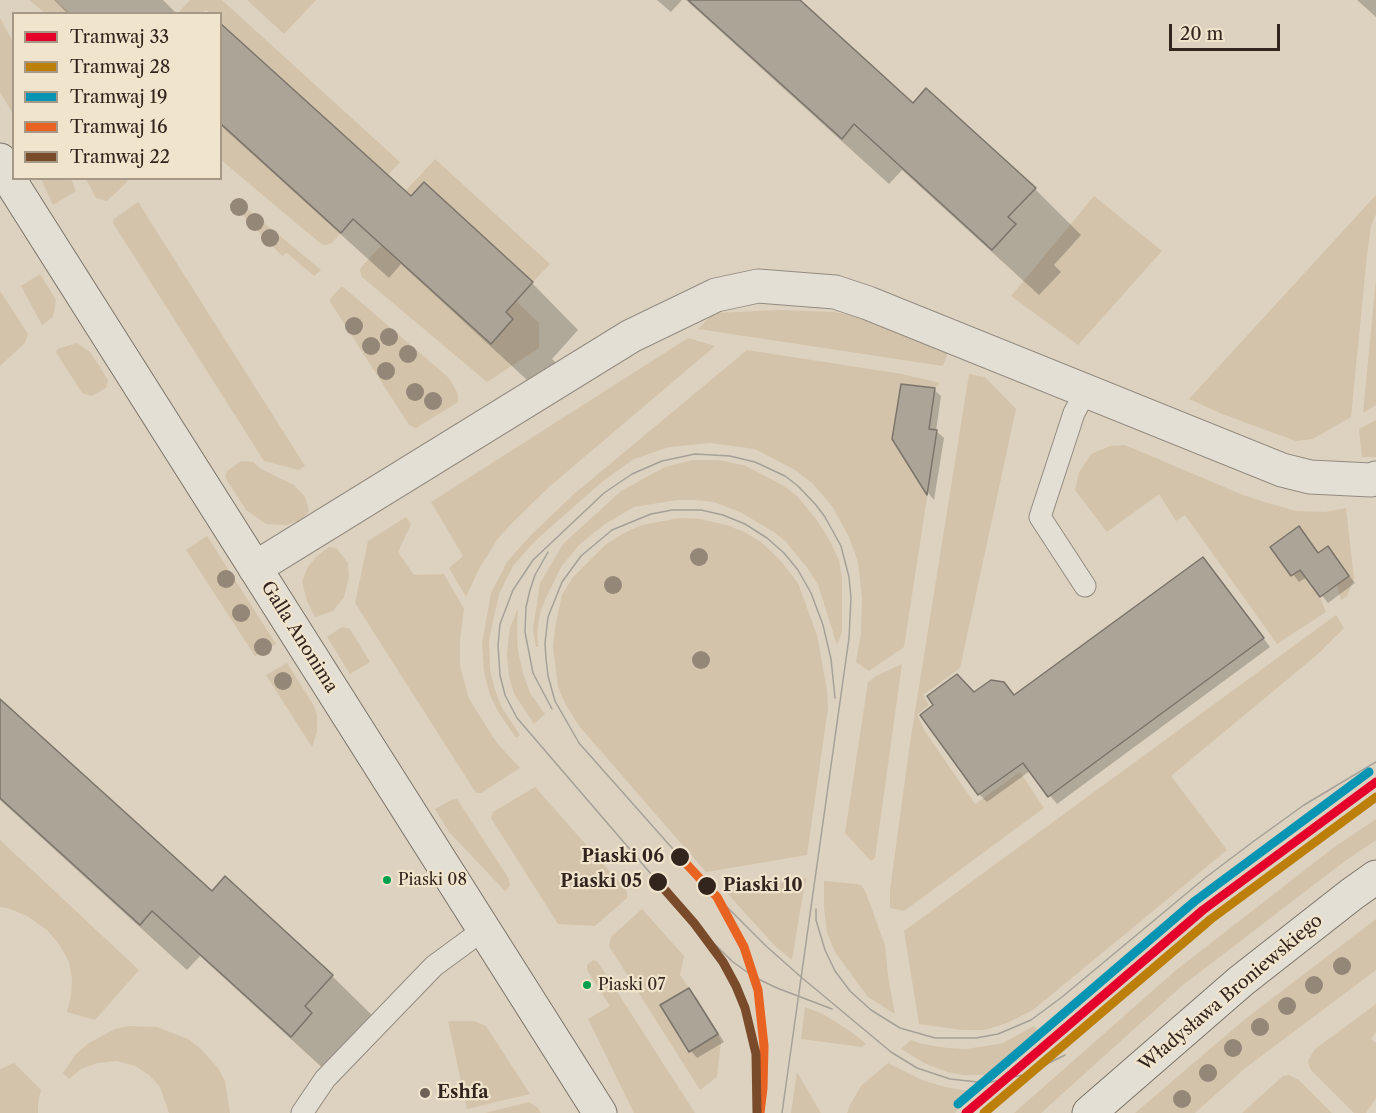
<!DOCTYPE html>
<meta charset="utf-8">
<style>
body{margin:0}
#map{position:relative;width:1376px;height:1113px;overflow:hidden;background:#ddd2bf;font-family:"Libre Caslon Text",serif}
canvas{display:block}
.legend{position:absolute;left:12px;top:12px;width:210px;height:168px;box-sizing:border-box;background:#f1e4cd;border:2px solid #a59887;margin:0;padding:8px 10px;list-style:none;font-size:18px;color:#32251e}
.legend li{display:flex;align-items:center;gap:12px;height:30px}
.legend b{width:30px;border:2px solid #a59887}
.scale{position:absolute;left:1169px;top:24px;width:111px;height:27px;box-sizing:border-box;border:3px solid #32251e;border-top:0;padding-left:8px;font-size:18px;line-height:21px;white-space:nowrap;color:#32251e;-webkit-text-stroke:4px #f1e4cd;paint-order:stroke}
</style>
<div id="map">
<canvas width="1376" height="1113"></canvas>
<ul class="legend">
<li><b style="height:8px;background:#e4002b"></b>Tramwaj 33</li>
<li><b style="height:8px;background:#bc7f09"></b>Tramwaj 28</li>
<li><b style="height:8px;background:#0895b4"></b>Tramwaj 19</li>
<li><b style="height:8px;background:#e86222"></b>Tramwaj 16</li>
<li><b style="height:8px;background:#7a4b2a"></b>Tramwaj 22</li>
</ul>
<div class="scale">20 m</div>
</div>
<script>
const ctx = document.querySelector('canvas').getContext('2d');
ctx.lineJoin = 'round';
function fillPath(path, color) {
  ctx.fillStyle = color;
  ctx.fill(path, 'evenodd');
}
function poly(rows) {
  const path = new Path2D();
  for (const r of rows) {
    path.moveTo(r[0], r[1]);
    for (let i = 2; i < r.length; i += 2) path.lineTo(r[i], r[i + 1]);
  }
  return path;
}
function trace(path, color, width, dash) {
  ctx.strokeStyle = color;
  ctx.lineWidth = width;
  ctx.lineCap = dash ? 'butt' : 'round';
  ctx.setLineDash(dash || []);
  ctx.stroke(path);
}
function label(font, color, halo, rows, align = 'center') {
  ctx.font = font + ' "Libre Caslon Text",serif';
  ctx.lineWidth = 4.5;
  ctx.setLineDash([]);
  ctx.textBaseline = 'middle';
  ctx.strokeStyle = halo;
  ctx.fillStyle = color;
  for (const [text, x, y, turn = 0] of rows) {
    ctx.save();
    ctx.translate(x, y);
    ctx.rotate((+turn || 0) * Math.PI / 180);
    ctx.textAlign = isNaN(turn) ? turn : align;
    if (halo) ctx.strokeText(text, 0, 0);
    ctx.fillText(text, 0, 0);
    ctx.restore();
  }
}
fillPath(poly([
 [29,0,56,0,70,13,45,13],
 [190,0,222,0,400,162,380,184,383,171,221,23,220,14,210,13,206,10,202,13,177,14],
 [247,0,316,0,284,34],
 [0,18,13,42,13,114,0,92],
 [220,123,341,233,332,243,324,245,320,243,221,160],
 [435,159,550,264,533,282,424,183,403,205,398,199],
 [41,179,71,179,76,191,53,205],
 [86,179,127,179,127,182,107,201,96,198],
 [1376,195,1376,214,1371,226,1367,255,1351,417,1313,439,1296,441,1222,414,1189,399],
 [1094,196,1162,251,1078,345,1011,296],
 [138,202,305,466,299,470,264,461,113,223,114,219],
 [239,202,321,270,314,276,287,253,282,256,235,207],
 [382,245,490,344,513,319,502,308,511,307,516,301,539,323,539,348,487,382,362,277,360,270,362,266],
 [40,274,56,300,53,317,42,325,21,286],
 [1376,279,1376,405,1363,413],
 [342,286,449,378,458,394,458,402,416,428,409,425,329,300],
 [0,291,28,334,25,343,0,366],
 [780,310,834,312,883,322,948,352,943,366,698,329,714,313],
 [688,338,715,346,549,487,510,525,497,540,479,569,466,597,449,568,463,556,431,502],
 [77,343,90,352,108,380,106,388,92,396,82,393,56,352,57,349],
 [747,350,902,374,940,383,935,388,901,384,895,423,920,484,929,485,904,647,869,671,856,662,861,633,862,598,858,562,849,537,832,506,813,484,795,470,755,449,710,443,669,447,634,459,603,481,535,541,513,566,499,594,489,640,490,670,495,690,502,708,520,735,516,738,497,710,490,695,484,672,482,644,491,593,507,562,531,535,574,494],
 [969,374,985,377,1016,409,960,668,923,695,929,705,917,715,926,733,975,804,1020,772,1044,808,904,911,890,908,890,890,910,743],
 [1376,420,1376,457,1362,457,1359,429],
 [1125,445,1243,495,1268,503,1296,511,1325,512,1346,508,1354,579,1347,596,1341,600,1337,585,1349,576,1328,547,1318,553,1299,526,1270,547,1291,576,1300,570,1320,597,1326,612,1277,644,1185,515,1176,521,1159,494,1107,532,1075,490,1079,473,1091,454,1110,446],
 [693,460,719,460,746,466,784,486,797,496,816,519,830,541,839,560,842,578,842,632,837,645,818,585,809,570,786,542,774,532,740,512,714,502,694,500,677,500,634,507,605,524,579,545,561,567,545,600,540,613,537,634,538,647,536,647,533,629,540,583,563,544,621,491,665,467],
 [241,461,253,462,261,469,294,485,305,497,309,511,301,520,286,525,266,524,246,510,225,477,227,471],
 [406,517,411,524,398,552,414,575,444,574,464,609,460,639,460,666,469,699,497,743,520,768,481,793,476,793,355,603,368,541],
 [680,518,700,519,727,525,744,532,760,541,779,559,798,583,806,605,817,635,827,690,828,708,807,855,706,872,579,726,565,703,558,687,553,646,556,622,562,595,573,577,605,545,624,533,642,525],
 [207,536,276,644,255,656,186,550],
 [329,547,336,548,348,563,349,577,344,597,333,611,315,617,307,601,302,582,307,568,316,557],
 [518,608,517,628,518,651,523,673,530,693,545,714,534,724,514,694,509,676,507,655,508,643,510,628],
 [1336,615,1344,628,1318,654,1171,776,1227,850,1033,1010,1007,1023,985,1030,962,1030,919,1024,904,931],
 [342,627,350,629,370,662,350,674,327,637],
 [287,663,314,706,317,715,317,732,312,747,266,675],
 [902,664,875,858,871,861,845,833,868,682,876,676],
 [535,787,627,891,627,898,595,926,558,924,491,818,493,812],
 [457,799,509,879,510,886,505,891,449,832,435,809,451,800],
 [1376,819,1376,840,1345,861,1183,985,1041,1113,1014,1113,1175,971,1333,848],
 [0,840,139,970,95,1020,67,1012,71,996,72,979,69,962,59,944,47,930,27,916,8,908,0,907],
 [806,878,799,917,792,960,775,946,726,892],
 [824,881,857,884,862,886,866,893,885,945,888,976,895,1014,868,997,835,952,827,933,824,908],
 [642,909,684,956,680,975,689,988,660,1006,689,1052,718,1034,721,1041,717,1077,700,1090,609,946,611,937],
 [1376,919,1376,970,1244,1069,1195,1113,1135,1113,1244,1020],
 [593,960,598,962,695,1113,634,1113,588,1019,610,1006,587,970,587,965],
 [1376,1004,1376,1032,1371,1039,1376,1043,1376,1098,1366,1113,1354,1113,1310,1069,1308,1061,1315,1049],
 [805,1007,823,1014,853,1033,866,1044,862,1047,801,1039],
 [448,1021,474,1021,486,1026,530,1094,467,1109],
 [129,1026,157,1027,188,1039,201,1049,218,1068,225,1081,230,1113,169,1113,160,1087,149,1075,135,1066,117,1061,97,1063,81,1069,69,1079,63,1073,76,1054,89,1043,115,1029],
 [1034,1026,1042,1036,997,1075,964,1075,947,1072,924,1063,901,1049,911,1040,923,1044,947,1048,966,1049,986,1046,1003,1043],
 [14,1063,41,1090,38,1103,38,1113,0,1113,0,1069],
 [888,1063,922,1080,945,1087,974,1092,975,1094,955,1113,847,1113,850,1105,861,1086],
 [797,1072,821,1113,791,1113],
 [1289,1075,1299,1080,1332,1113,1242,1113,1283,1076],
 [529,1102,538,1108,541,1113,485,1113]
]), '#d3c3aa');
fillPath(poly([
 [54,0,163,0,177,14,68,14],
 [657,0,682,0,671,12],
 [686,0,798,0,913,105,1035,189,1081,235,1054,265,1061,272,1039,295,902,170,889,184],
 [1357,0,1376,0,1376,17],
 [220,25,411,198,424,184,532,283,578,330,552,359,559,366,538,390,401,264,389,278,220,125],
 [934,390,941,396,936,431,944,438,934,500,929,494,894,439],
 [1299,528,1320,554,1328,548,1355,583,1328,603,1307,577,1299,582,1272,547],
 [1203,559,1211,567,1270,647,1057,804,1030,771,987,802,979,794,974,694,1003,683,1015,696],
 [0,713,212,893,332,976,379,1022,358,1060,338,1082,200,956,187,970,0,800],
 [689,990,696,997,724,1042,697,1058,691,1051,662,1006]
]), '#0003');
const building = poly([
 [688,0,800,0,913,103,926,88,1036,188,1008,217,1016,224,992,250,854,124,842,139,688,0],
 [220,23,411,196,424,182,533,282,506,312,513,319,491,344,353,219,341,233,220,123,220,23],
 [901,384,935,388,929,429,937,430,927,495,892,439,901,384],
 [1299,526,1318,553,1328,546,1349,576,1320,597,1300,570,1291,576,1270,547,1299,526],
 [1203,557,1264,638,1048,797,1023,763,978,795,920,715,933,705,927,696,957,674,974,692,991,680,1004,682,1014,695,1203,557],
 [0,699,212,891,225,876,333,975,305,1006,312,1013,291,1037,152,911,140,925,0,798,0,699],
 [689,988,718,1034,689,1052,660,1005,689,988]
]);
fillPath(building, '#ada498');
trace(building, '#7b746a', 1.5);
const lane = poly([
 [1085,586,1040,517,1074,413,1086,391],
 [302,1113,325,1079,434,966,483,930]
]);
const street = poly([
 [255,568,631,336,716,295,758,286,835,292,868,303,1282,470,1310,477,1371,480,1376,478]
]);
const secondary = poly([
 [0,160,16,190,600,1113],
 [1089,1113,1241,981,1352,894,1376,877]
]);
trace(lane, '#938b80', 23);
trace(street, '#938b80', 35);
trace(secondary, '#7b746a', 35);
trace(lane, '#e4dfd5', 21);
trace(street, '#e4dfd5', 33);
trace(secondary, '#e4dfd5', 33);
trace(poly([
 [548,552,535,575,530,590,526,607,525,632,533,673,552,709],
 [680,857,579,743,555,701,548,676,546,659,545,643,548,617,562,582,581,556,612,530,651,514,672,510,701,510,723,515,745,524,767,538,784,553,798,570,811,593,823,625,831,659,835,698],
 [658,882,517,718,505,695,500,675,498,645,500,624,513,590,533,560,604,493,632,474,662,461,695,454,730,456,755,462,785,476,798,486,816,505,825,517,841,546,849,577,851,598,849,638,782,1113],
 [717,897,766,946,801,977,891,1052,917,1068,950,1079,987,1083,1027,1074,1065,1055],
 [816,909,816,920,825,950,835,971,850,991,871,1010,900,1028,935,1038,976,1038,998,1034,1031,1020,1062,997,1205,878,1254,841,1304,805,1376,762],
 [696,926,733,962,754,977,777,988,832,1009]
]), '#a5a098', 1.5);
trace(poly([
 [966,1113,1203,910,1376,782]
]), '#e4002b', 9);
trace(poly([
 [984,1113,1211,919,1376,797]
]), '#bc7f09', 9);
trace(poly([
 [958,1104,1195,901,1369,772]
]), '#0895b4', 9);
trace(poly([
 [680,857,717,897,744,947,758,990,764,1046,763,1088,760,1113]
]), '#e86222', 9);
trace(poly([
 [658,882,694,923,723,962,736,986,745,1008,756,1054,757,1113]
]), '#7a4b2a', 9);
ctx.fillStyle = '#948778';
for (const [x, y] of [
 [239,207],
 [255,222],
 [270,238],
 [354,326],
 [389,337],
 [371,346],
 [408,354],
 [386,371],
 [415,392],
 [433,401],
 [699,557],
 [226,579],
 [613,585],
 [241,613],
 [263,647],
 [701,660],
 [283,681],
 [1342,966],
 [1314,985],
 [1287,1006],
 [1260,1027],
 [1233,1048],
 [1208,1073],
 [1182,1099]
]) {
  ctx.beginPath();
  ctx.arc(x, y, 9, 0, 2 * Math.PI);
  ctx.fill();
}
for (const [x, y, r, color] of [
 [680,857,10,"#32251e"],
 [387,880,5,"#02a04e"],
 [658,882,10,"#32251e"],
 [707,886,10,"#32251e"],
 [587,985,5,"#02a04e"],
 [425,1093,6,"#6e6256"]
]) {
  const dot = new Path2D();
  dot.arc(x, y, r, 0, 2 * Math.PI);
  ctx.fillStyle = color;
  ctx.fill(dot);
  trace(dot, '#f1e4cd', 2);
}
label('16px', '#32251e', '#f1e4cd', [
 ["Piaski 08",398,880],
 ["Piaski 07",598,985]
], 'left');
label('18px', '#32251e', '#f1e4cd', [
 ["Galla Anonima",299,637,58],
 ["Władysława Broniewskiego",1231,993,-40]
]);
label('bold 18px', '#32251e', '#f1e4cd', [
 ["Piaski 06",664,857],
 ["Piaski 05",642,882],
 ["Piaski 10",723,886,"left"]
], 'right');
label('bold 18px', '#32251e', '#f1e4cd', [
 ["Eshfa",437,1093]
], 'left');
</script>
